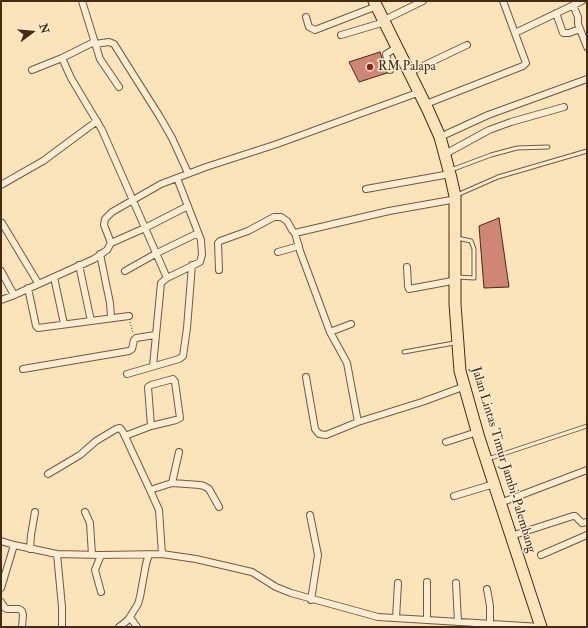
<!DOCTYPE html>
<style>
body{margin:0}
#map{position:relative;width:588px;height:628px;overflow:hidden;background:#fbe4b9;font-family:"IM FELL Double Pica",serif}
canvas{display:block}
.frame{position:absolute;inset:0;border:2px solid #452a18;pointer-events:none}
.north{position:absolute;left:12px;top:12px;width:40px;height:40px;-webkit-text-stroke:3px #fcedd2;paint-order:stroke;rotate:74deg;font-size:11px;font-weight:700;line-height:16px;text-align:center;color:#452a18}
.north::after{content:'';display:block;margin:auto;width:14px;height:18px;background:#452a18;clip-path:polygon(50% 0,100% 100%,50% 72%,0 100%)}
</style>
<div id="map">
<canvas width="588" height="628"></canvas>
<div class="frame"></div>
<div class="north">N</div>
</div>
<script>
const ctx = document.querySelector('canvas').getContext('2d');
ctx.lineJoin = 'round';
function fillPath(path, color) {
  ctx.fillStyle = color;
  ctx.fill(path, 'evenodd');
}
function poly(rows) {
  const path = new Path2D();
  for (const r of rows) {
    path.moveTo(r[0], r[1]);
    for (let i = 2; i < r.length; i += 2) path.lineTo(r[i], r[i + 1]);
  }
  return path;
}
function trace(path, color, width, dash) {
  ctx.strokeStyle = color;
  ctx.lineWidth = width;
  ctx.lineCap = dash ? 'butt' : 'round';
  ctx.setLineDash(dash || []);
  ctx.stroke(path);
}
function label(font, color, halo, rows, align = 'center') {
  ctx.font = font + ' "IM FELL Double Pica",serif';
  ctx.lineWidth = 3;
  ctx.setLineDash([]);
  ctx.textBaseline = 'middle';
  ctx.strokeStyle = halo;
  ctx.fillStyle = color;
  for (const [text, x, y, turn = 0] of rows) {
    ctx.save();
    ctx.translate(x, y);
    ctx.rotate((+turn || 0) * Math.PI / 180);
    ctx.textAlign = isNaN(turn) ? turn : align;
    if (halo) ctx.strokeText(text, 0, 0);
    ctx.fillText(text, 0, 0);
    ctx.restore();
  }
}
const building = poly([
 [380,52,387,73,359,82,349,62,380,52],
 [499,218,509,287,484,288,479,226,499,218]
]);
fillPath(building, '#d08677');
trace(building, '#452a18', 1);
const lane = poly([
 [451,170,491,155,517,148,548,147],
 [457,195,498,177,587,151],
 [457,238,471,241,474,249,474,278,458,277],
 [404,352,454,343],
 [488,459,587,426]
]);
const street = poly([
 [82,1,100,59,119,87],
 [573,5,578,17,578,24,587,47],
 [556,13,563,33,569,33,580,29],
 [306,17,309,27,315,30,377,6],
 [384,20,423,1],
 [515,33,582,1],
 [341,35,385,22],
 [94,42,62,58,71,78,102,130,167,278],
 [95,44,109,42,114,44,160,117,172,138,188,173],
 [32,70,62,58],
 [390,70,386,54,398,47],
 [410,72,467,45],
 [426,104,523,66,526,63,503,1],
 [440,137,488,115,587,79],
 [445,154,489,130,511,122,564,107],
 [1,185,43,161,97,121],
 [366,189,450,174],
 [451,200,389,211,295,233,300,251,330,332,347,363,358,422,422,402,460,388],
 [2,223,38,283],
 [111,243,145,228,188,206],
 [278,252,299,246],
 [100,254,110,303,111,317],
 [79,265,91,321],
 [407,267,408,286,409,289,452,281],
 [219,270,218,243,220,241,248,231,274,217,281,217,287,221,292,230,295,233],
 [1,271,14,295],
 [125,271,157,253,198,233],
 [54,277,64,324],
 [28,288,36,326,38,328,129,316],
 [1,300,12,296,94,259,107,250,111,243,104,225,105,219,112,212,161,184,206,167,277,144,420,92],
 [330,332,351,324],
 [153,366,161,283,167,278,200,262,202,255,201,240,177,178],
 [23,369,129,351,132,349,134,340,136,338,155,335],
 [127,374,179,359,183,356,187,328,192,265],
 [306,377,315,429,319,434,326,435,358,422],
 [125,436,151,426,176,420,180,418,175,382,173,379,151,385,148,387,151,426],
 [446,442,474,433],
 [48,474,80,455,96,441,116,429,120,428,123,432,150,490],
 [172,483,200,485,204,486,209,489,219,507],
 [454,496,491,485],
 [500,503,587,470],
 [85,512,90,523,92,555],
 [310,515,318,555,311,600],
 [511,536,573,516,575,516,582,523,587,522],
 [1,541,14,545,57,554,101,555,162,554,196,559,252,572,276,587,291,593,378,617,541,627],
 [30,549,31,535,35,512],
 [57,554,62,607,62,627],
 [162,554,159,510,150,490,172,483,179,452],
 [541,555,587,535],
 [427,582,427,620],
 [456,583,458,622],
 [1,588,14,545],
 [487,589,490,606,490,624],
 [101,592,95,570,101,555],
 [1,602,5,608,7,609,19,609,22,611,23,615,22,627],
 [130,617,137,627],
 [396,618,398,583],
 [119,627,128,620,138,604,140,597,146,564,149,554]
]);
const highway = poly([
 [374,1,428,110,440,137,451,178,455,196,455,304,460,371,479,438,541,627]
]);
trace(lane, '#725840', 5);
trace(street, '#725840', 8);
trace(highway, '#452a18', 13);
trace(poly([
 [130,322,133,333]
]), '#452a18', 1, [1, 2]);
trace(lane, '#fcedd2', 3);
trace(street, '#fcedd2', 6);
trace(highway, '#fbe4b9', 11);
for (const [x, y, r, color] of [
 [370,67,4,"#8f2418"]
]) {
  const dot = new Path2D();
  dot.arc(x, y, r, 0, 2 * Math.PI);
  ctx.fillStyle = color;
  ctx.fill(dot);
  trace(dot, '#fcedd2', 1.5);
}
label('13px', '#452a18', '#fcedd2', [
 ["RM Palapa",378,67]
], 'left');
label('13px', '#452a18', '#fcedd2', [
 ["Jalan Lintas Timur Jambi-Palembang",503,460,73]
]);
</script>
